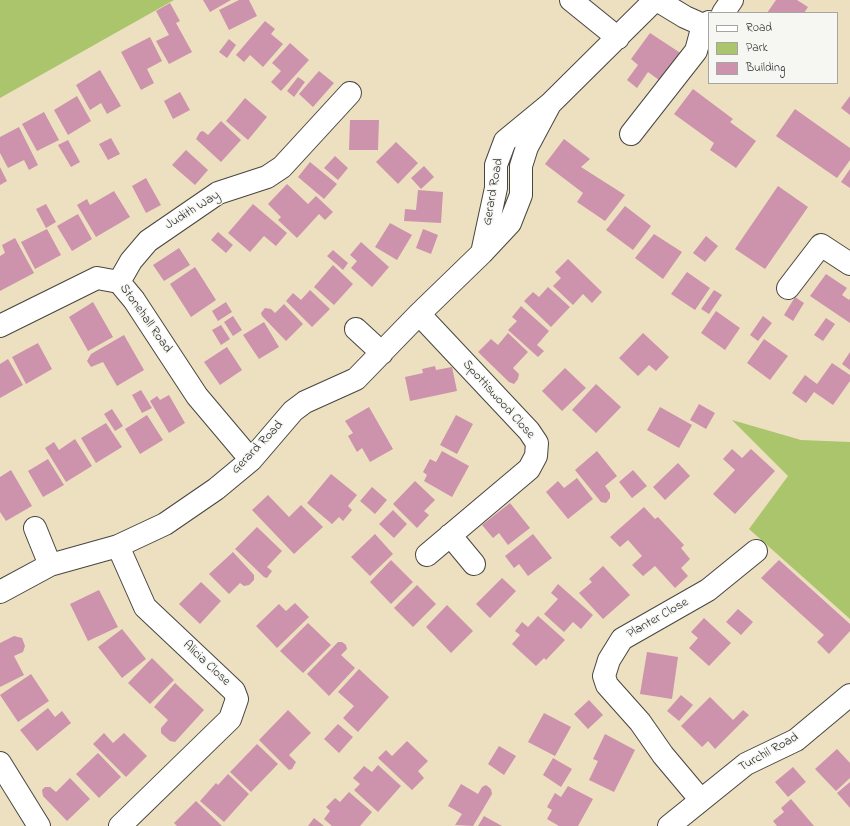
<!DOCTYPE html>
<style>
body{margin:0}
#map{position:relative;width:850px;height:826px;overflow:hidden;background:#ece0c0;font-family:"Indie Flower",sans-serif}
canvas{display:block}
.legend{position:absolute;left:708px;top:12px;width:130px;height:72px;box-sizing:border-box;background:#f6f6f2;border:1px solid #a5a5a2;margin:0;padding:5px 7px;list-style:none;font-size:12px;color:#2b2b2b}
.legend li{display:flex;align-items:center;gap:8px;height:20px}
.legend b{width:20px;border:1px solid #a5a5a2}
</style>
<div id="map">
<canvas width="850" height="826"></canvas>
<ul class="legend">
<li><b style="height:5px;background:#fff"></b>Road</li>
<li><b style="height:11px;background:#aac56c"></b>Park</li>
<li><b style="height:11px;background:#cd92ac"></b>Building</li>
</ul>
</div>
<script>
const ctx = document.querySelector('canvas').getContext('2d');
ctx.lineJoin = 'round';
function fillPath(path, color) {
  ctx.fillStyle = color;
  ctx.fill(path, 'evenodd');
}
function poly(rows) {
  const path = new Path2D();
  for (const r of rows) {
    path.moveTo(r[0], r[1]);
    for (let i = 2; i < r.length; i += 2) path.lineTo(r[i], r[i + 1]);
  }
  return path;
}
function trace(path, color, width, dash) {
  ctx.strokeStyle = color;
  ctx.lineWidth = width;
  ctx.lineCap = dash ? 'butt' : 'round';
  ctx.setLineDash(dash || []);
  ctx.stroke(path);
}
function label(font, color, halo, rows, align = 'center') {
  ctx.font = font + ' "Indie Flower",sans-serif';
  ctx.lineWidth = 3;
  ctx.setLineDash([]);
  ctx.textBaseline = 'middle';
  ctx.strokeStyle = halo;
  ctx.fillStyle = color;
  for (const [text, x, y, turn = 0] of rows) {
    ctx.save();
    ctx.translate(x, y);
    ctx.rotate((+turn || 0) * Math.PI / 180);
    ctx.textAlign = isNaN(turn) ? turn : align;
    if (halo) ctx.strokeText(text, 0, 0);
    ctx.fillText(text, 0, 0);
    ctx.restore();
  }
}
fillPath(poly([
 [0,0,174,0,0,98],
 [732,420,801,440,850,442,850,619,749,529,788,476]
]), '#aac56c');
fillPath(poly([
 [203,0,231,0,210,12],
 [239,0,249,0,257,16,229,30,219,10],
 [776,0,797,0,808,7,804,13,767,13],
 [170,3,180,21,176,23,192,52,169,64,156,41,169,35,156,11],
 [265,21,275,29,271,34,283,44,263,67,250,55,244,62,236,55],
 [650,33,682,54,663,83,648,72,637,88,627,80,638,65,631,59],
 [150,37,162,61,147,69,154,83,141,90,121,52],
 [229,39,236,45,227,58,219,52],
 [290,43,309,60,281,91,271,82,281,71,272,63],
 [100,70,121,106,107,114,101,103,90,110,76,85],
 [319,71,334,83,313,107,299,94],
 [298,77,305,82,294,97,287,91],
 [693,89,733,119,730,122,756,141,736,168,710,150,714,143,674,114],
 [180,92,190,110,173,119,164,101],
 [77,96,91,121,68,135,54,110],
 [850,96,850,115,841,108],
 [245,98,267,117,248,140,226,121],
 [795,109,850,148,850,160,837,178,776,136],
 [44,112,59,140,37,151,22,124],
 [350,120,379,120,378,150,349,150],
 [221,121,241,140,221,162,196,139,200,132,203,131,208,135],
 [19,127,38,165,29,170,24,160,8,168,0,153,0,137],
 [111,138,120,154,108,160,99,144],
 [564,139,590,159,581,167,625,195,605,221,577,202,583,193,545,164],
 [68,140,80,162,71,167,58,145],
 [396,142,418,163,398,184,376,162],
 [186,150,208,170,195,185,172,165],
 [335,156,348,168,338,180,324,168],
 [310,162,337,184,324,199,298,177],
 [424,166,434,177,421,189,411,178],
 [0,167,7,181,0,185],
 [850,169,850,188,841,182],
 [146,178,161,205,146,213,132,186],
 [287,184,308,204,316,196,333,212,325,220,319,214,297,238,278,220,281,217,268,204],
 [778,186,808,207,765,269,735,249],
 [418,190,443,192,441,223,404,221,405,209,416,210],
 [114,191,130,217,96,237,77,205,87,199,90,205],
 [46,204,56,222,46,228,36,209],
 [253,204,287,233,276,246,264,236,250,252,228,233],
 [625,206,651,226,633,250,606,230],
 [78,214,92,239,72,251,57,226],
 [390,223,412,235,397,260,375,247],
 [47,229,61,255,35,269,21,242],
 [423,229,438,235,431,254,416,248],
 [218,232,233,245,226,253,211,240],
 [654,234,682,252,663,279,635,258],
 [706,236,718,246,705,262,693,253],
 [15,238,34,273,0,291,0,256,5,253,2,245],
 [361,242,389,267,372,287,351,268,357,261,350,255],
 [179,248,190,265,164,281,153,265],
 [333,250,348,263,343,270,327,256],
 [568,259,602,292,592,303,583,294,573,305,553,286,561,278,555,272],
 [333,265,353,284,334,305,314,287],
 [195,267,216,300,191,317,170,284],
 [687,272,710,288,695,310,671,294],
 [826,274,847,288,842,295,849,300,850,298,850,323,810,296],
 [548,287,570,307,551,327,524,301,533,292,539,297],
 [310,290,330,309,312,327,286,301,293,293,301,300],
 [714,290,722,295,709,314,701,309],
 [795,297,804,303,793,321,784,315],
 [93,302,113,337,88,351,69,317],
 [226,302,232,312,218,321,212,311],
 [284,304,303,324,286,341,262,316,261,313,265,308,271,309,275,313],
 [521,306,549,331,537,345,544,351,538,357,508,330,517,321,512,317],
 [716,311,740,328,725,350,701,333],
 [233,316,242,330,233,336,224,322],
 [763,316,772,323,758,341,750,335],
 [826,318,835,324,823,341,814,335],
 [264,322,279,347,259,359,243,335],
 [221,325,230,339,221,345,212,330],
 [508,333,528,352,513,368,519,374,518,379,514,384,509,382,478,352,491,339,498,345],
 [643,333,669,357,656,371,649,365,638,376,619,358],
 [124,335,144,370,117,386,103,362,91,367,87,361,91,354],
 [764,339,788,356,770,380,747,363],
 [38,343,52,369,26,384,12,357],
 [227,347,242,370,220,385,204,362],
 [850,352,850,370,842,364],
 [8,359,23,385,0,398,0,364],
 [832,363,850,375,850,381,833,405,814,392,806,403,792,393,805,375,817,384],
 [435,366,436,370,452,367,457,391,410,401,405,377,423,373,422,369],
 [565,368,586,388,562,411,542,391],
 [596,384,621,407,596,433,572,410],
 [141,390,152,408,142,413,132,395],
 [169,395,185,423,169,433,150,401,157,396,160,400],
 [699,404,715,413,706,429,690,420],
 [369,407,393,449,370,462,362,448,357,452,348,436,353,433,345,421],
 [660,407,692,425,679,448,647,430],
 [112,409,123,426,115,431,104,414],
 [147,415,163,440,140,454,125,429],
 [456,415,473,424,457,454,440,445],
 [106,423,122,447,96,463,81,438],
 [75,439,92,466,66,482,45,448,54,442,59,450],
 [732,449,742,458,751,449,775,471,735,514,713,494,735,470,723,459],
 [442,451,469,466,452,497,424,481,427,475,423,472,430,459,436,462],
 [597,451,617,476,605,486,610,493,610,498,606,503,601,502,575,470],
 [48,459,64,485,43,497,28,471],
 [678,463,690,476,665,500,653,487],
 [11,470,32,506,6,521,0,512,0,477],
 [633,470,647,486,632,498,619,482],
 [331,474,357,495,348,506,352,510,343,521,339,517,332,524,307,503],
 [577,478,593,499,568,519,546,492,558,481,564,488],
 [415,481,435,500,424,511,429,515,417,528,393,504],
 [372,487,387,500,375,514,360,501],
 [268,495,289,517,301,505,323,527,294,554,252,510],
 [510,503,530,528,508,545,499,533,493,538,482,525],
 [644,507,655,519,658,517,684,545,681,548,690,559,681,568,688,576,675,588,655,566,643,576,632,565,642,556,628,540,620,547,610,537],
 [393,510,407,524,394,538,379,524],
 [257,527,282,551,267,567,272,571,267,578,264,577,235,549],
 [375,534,393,554,370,576,351,557],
 [533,534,552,558,528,576,519,564,514,568,505,556],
 [233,552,254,575,254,580,249,585,244,586,240,583,229,594,209,574],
 [391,560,413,582,391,604,370,582],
 [779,560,850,624,850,631,829,654,817,642,824,635,761,578],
 [603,566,630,595,603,619,579,593,592,582,589,579],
 [502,578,516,591,490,618,476,604],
 [201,582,221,601,200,624,179,604],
 [558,584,593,615,581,629,573,622,564,632,544,614,558,599,551,593],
 [417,585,436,604,413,627,394,608],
 [99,590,118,627,88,641,70,604],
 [295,603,309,617,277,648,256,626,279,604,286,611],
 [447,605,473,631,451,653,426,627],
 [738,609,753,622,741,635,726,622],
 [538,616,565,640,546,660,544,658,536,666,512,644,520,635,515,631,522,622,528,627],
 [704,618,731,643,709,666,689,648,698,638,691,632],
 [308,623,331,645,303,673,280,651],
 [122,629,146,659,122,678,98,647],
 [14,636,22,638,25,646,23,652,14,656,24,675,0,687,0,643],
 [338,642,342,642,346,645,347,649,341,655,355,668,329,696,307,674],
 [647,652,678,657,672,699,640,694],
 [152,658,174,680,150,704,128,683],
 [359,669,389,697,358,732,343,718,354,706,338,692],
 [31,674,49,701,18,722,0,695],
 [175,683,204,710,175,742,170,741,161,733,161,728,168,720,154,707],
 [681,695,693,705,679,721,667,711],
 [710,697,733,720,743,710,749,715,715,749,708,741,702,747,681,726],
 [589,700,603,715,588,729,574,714],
 [48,708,55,717,62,711,71,723,37,751,20,730],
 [288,710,311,733,289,755,296,762,292,769,289,770,259,740],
 [544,713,571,727,555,756,528,742],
 [338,724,353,737,339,753,324,739],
 [104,733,113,743,124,733,147,756,126,777,93,744],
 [605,734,635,750,614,792,589,780,598,761,593,759],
 [407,741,428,761,418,771,424,778,412,790,378,758,386,750,392,756],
 [257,744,278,764,251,792,230,772],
 [499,746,516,756,504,775,488,764],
 [837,749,850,763,850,778,836,791,815,769],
 [98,753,121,777,99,798,76,774],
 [553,758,572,769,561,787,543,775],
 [378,765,401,786,378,812,354,790,360,784,353,778,364,766,372,772],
 [793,767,806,782,788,797,775,782],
 [228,774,249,794,224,822,200,801,216,783,218,785],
 [70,778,90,799,67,821,43,796,42,790,45,787,50,787,56,792],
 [850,782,850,808,837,793],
 [461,784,478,794,482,787,486,785,491,789,492,794,473,826,455,825,462,814,448,806],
 [568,786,593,799,578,826,559,826,547,819,552,810,547,807,555,793,561,797],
 [349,792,372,812,360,826,332,826,324,819,330,811,326,807,335,798,340,802],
 [791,799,814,826,777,826,773,821,784,812,781,808],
 [196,801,222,826,177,826,174,823],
 [484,816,502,826,478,826],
 [314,818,324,826,308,826]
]), '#cd92ac');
const minor = poly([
 [571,0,618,38],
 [657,0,685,17,703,25,709,22],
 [723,13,732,0],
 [550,104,655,0],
 [631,134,696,51,703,25],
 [119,282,131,261,148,241,218,193,267,177,282,167,350,93],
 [788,288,821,245,850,264],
 [419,314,529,431,537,443,536,456,529,469,427,555],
 [0,326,97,278,119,282,134,300,197,396,251,460],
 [356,329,382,353],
 [35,528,50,565],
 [450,535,474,564],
 [118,546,145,607,234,691,237,699,230,719,120,826],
 [0,592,50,565,118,546,165,524,216,489,251,460,293,411,305,402,356,379,419,314,482,253,510,223,521,195,521,166,527,147,550,104,505,141,496,165,496,188,482,253],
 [0,763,39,826],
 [700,799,663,755,640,722,607,685,604,676,609,660,622,639,708,590,756,551],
 [669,826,746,764,796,740,850,695]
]);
trace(minor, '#484641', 24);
trace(minor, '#fff', 22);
label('13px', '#2b2b2b', '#f6f6f2', [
 ["Gerard Road",494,192,-80],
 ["Judith Way",193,211,-32],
 ["Stonehall Road",145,319,55],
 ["Spottiswood Close",498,400,48],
 ["Gerard Road",258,448,-46],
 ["Planter Close",658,619,-30],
 ["Alicia Close",206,664,43],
 ["Turchil Road",769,753,-29]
]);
</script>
